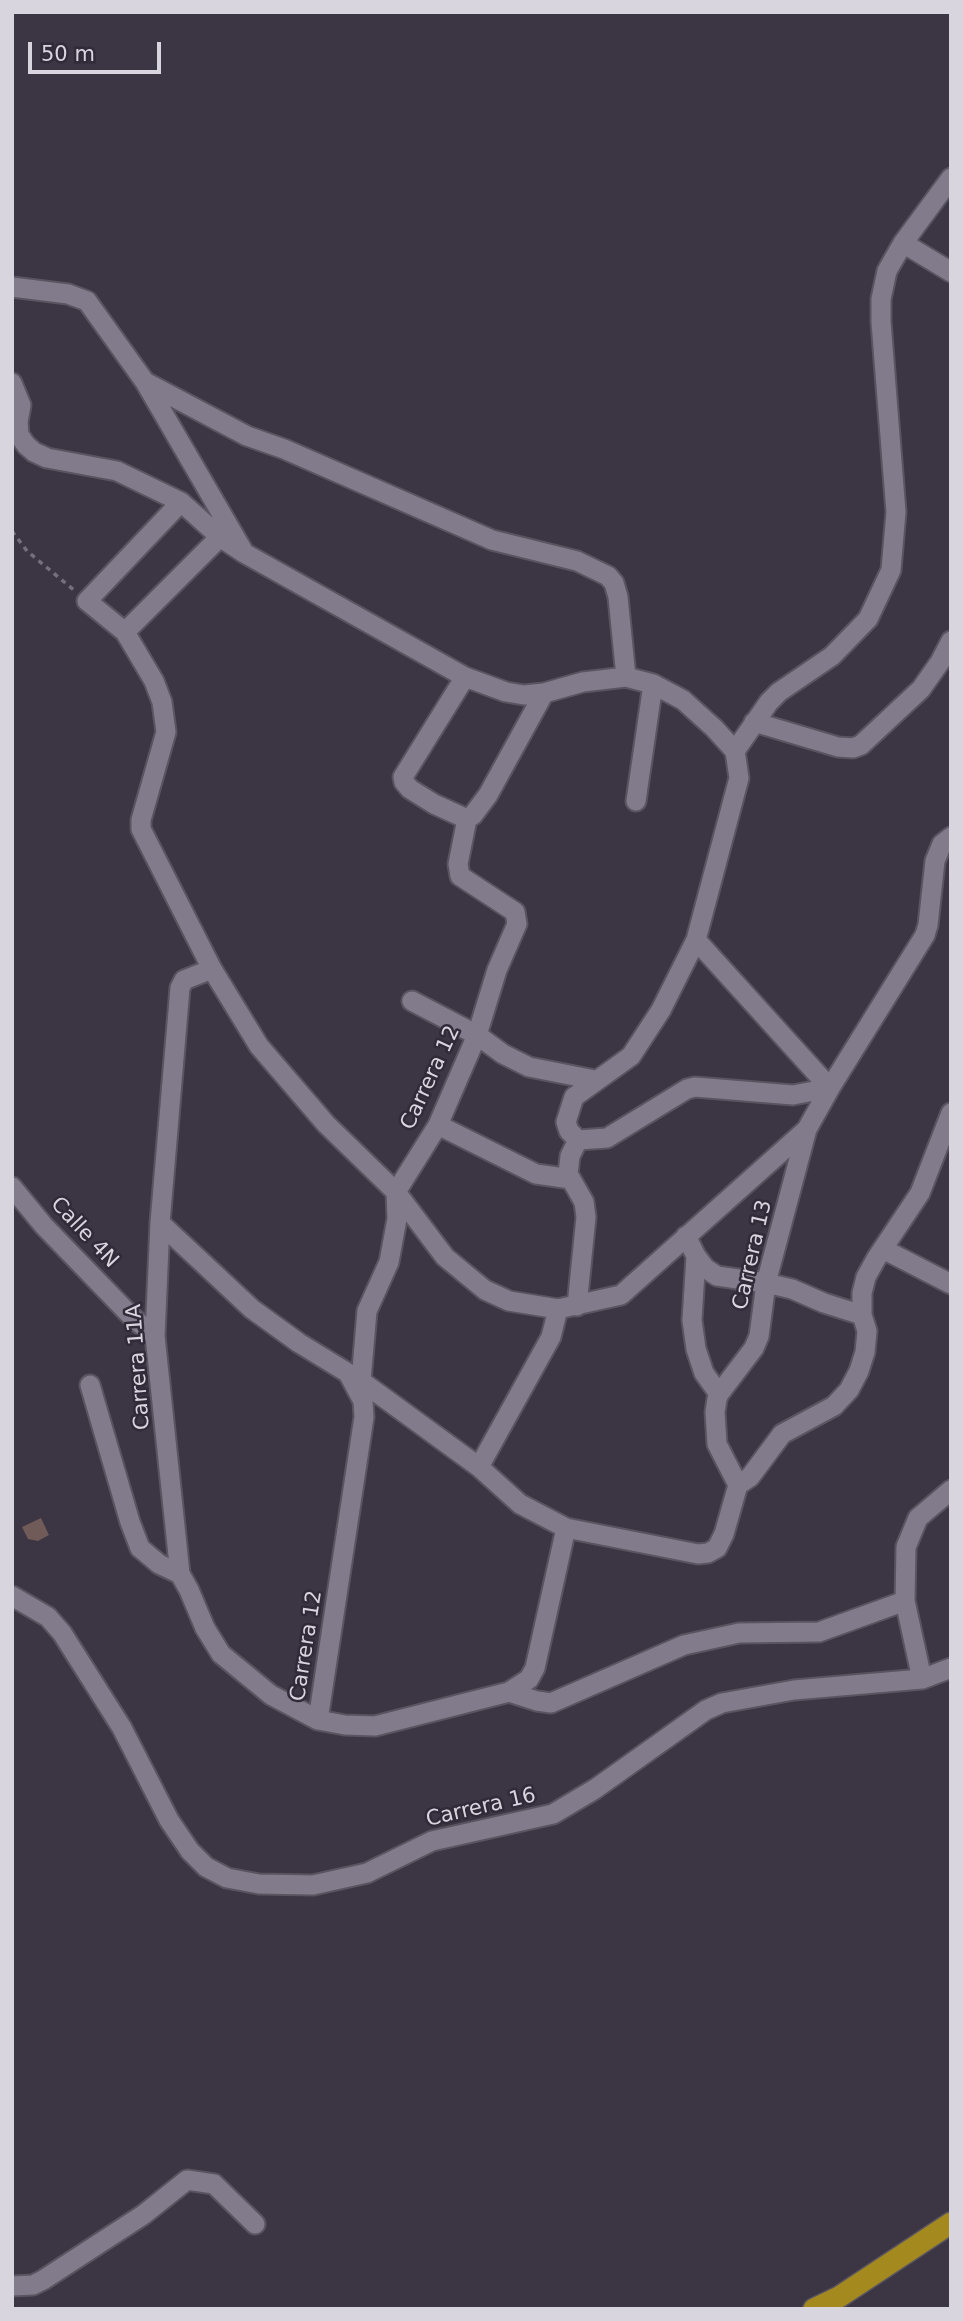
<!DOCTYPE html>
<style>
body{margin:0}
#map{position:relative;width:963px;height:2321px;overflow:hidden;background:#3b3544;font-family:"DejaVu Sans",sans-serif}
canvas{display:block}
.frame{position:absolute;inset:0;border:14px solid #d9d5de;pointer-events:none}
.scale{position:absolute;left:28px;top:42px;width:133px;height:32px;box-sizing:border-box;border:4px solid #d9d5de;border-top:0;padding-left:9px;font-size:21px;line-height:24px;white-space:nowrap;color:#d9d5de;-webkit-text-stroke:5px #312a39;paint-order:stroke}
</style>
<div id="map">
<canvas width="963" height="2321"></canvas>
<div class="frame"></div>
<div class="scale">50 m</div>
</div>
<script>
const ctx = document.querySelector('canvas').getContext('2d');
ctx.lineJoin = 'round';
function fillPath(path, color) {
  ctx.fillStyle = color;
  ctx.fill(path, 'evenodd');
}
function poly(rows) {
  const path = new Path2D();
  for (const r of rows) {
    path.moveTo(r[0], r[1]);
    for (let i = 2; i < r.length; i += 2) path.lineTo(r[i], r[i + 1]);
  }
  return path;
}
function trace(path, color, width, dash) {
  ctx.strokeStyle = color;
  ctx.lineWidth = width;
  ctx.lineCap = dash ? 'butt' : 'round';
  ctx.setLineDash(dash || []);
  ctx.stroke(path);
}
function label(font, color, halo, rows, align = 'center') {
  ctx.font = font + ' "DejaVu Sans",sans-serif';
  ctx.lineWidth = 5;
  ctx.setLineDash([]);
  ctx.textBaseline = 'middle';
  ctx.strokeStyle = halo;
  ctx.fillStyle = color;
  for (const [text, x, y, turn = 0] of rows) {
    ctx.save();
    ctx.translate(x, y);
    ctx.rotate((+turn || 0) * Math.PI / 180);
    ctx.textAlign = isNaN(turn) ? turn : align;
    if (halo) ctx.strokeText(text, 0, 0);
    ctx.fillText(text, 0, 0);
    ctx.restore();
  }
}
fillPath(poly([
 [41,1518,49,1535,38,1541,28,1539,22,1527]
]), '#705b59');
const street = poly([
 [903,243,951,272],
 [12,287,68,294,87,301,145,382,242,549],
 [145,382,247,436,284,449,492,540,577,561,608,576,614,583,618,597,626,677],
 [12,383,21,405,18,422,19,435,26,445,34,452,47,458,117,471,181,502,220,537,244,553,465,677,506,692,524,695,544,693,583,682,626,677,653,684,683,700,714,728,735,751,739,778,696,940,661,1010,631,1056,574,1097,566,1122,569,1131,578,1140,607,1138,687,1089,695,1087,793,1095,830,1088],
 [181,502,87,601,125,632,154,681,162,702,166,732,141,820,141,829,212,969,259,1046,326,1124,396,1192,445,1257,485,1290,509,1301,558,1309,621,1295,807,1129],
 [125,632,220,537],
 [465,677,403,777,404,782,410,789,434,804,467,819,473,815,488,795,544,693],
 [754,722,838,747,853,748,861,745,921,689,940,662,951,641],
 [735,751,769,702,779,692,832,656,868,619,891,570,896,512,881,322,881,299,887,271,903,243,951,178],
 [636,801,653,684],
 [696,940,830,1088],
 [212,969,184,980,180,988,160,1223,155,1336,180,1574,189,1590,205,1628,221,1654,271,1695,318,1720,345,1725,375,1726,509,1692,529,1679,535,1668,566,1528],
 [412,1001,477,1035,503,1054,529,1067,595,1080],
 [438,1125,536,1174,571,1179],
 [12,1187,44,1226,133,1318,155,1336],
 [160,1223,252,1309,299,1343,361,1381,479,1467,520,1504,566,1528,698,1554,708,1553,717,1548,724,1534,738,1485,717,1444,715,1412,717,1399,719,1394,754,1348,759,1336,766,1283,807,1129,830,1088,925,935,928,925,935,861,942,844,951,837],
 [686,1236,696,1256,705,1268,717,1276,766,1283,792,1289,824,1303,862,1315],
 [883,1249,951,1284],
 [696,1256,692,1320,696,1349,704,1373,719,1394],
 [577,1306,586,1217,584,1202,568,1174,570,1156,578,1140],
 [361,1381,367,1311,389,1262,397,1219,396,1192,438,1125,477,1035,497,970,517,924,515,912,460,876,458,864,467,819],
 [90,1385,130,1522,140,1548,159,1564,180,1574],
 [479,1467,551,1337,558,1309],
 [738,1485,750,1477,782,1434,834,1406,849,1390,859,1371,865,1352,867,1331,862,1315,862,1293,866,1277,876,1259,920,1193,951,1113],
 [12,1596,48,1617,62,1633,122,1728,169,1820,190,1851,206,1867,227,1878,259,1884,313,1885,367,1873,432,1841,553,1814,595,1789,706,1710,722,1703,794,1690,922,1679,951,1668],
 [922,1679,905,1601,906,1547,918,1518,951,1490],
 [509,1692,537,1701,551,1703,684,1645,739,1633,819,1632,905,1601],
 [318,1720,364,1417,363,1401,349,1375],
 [12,2286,33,2285,43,2280,143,2215,187,2180,214,2184,255,2224]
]);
const highway = poly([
 [814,2309,839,2297,951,2223]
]);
trace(street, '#595460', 23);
trace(highway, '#595460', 24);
trace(poly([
 [12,531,27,551,75,591]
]), '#746f7c', 3.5, [5, 5]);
trace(street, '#827b8c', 19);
trace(highway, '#a48a1e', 21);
label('21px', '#d9d5de', '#312a39', [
 ["Carrera 12",431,1078,-65],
 ["Calle 4N",84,1233,47],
 ["Carrera 13",753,1255,-77],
 ["Carrera 11A",139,1367,-94],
 ["Carrera 12",307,1646,-81],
 ["Carrera 16",481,1808,-13]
]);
</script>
